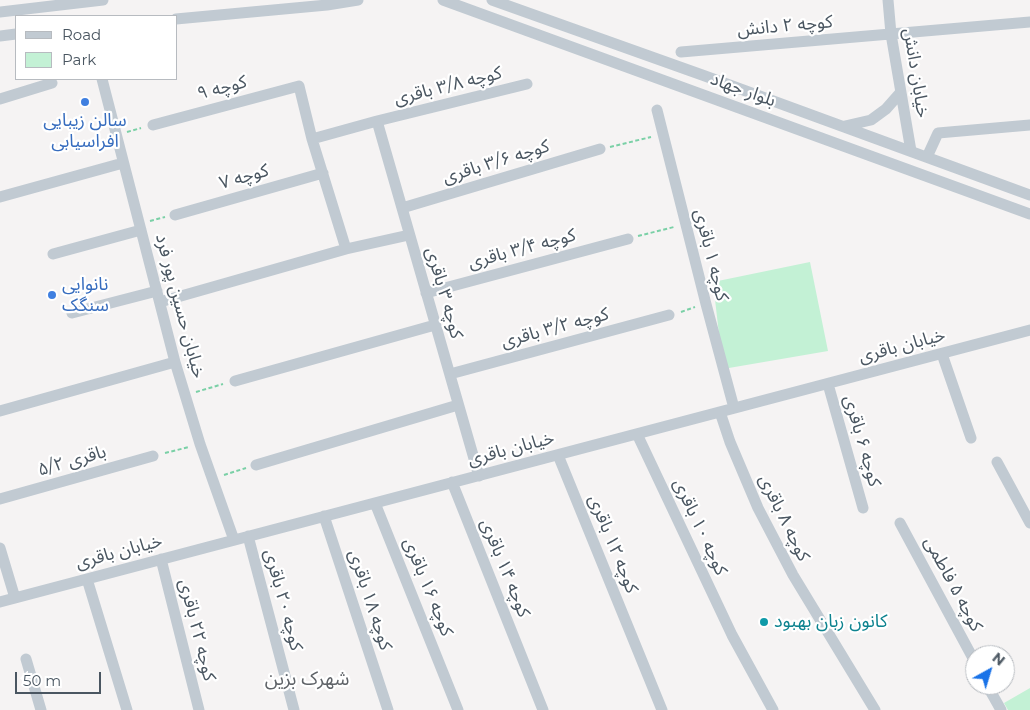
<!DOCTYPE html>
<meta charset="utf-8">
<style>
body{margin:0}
#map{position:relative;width:1030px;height:710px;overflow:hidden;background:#f5f3f3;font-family:Montserrat,sans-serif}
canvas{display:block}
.legend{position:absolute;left:15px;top:15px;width:162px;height:65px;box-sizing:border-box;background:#fff;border:1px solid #b7bbc0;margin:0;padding:6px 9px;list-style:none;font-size:15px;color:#4a5661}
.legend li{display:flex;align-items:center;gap:10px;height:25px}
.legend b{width:25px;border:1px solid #b7bbc0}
.north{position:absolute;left:965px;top:645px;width:50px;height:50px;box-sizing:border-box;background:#fff;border:1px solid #b7bbc0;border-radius:50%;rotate:39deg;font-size:14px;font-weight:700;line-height:20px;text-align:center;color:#4a5661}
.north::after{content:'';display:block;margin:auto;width:18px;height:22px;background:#1a73e8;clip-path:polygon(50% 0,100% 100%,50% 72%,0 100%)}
.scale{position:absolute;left:15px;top:672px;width:86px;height:22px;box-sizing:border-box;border:2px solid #4a5661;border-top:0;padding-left:6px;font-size:15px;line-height:18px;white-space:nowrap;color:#4a5661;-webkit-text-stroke:4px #fff;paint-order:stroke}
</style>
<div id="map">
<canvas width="1030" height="710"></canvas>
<ul class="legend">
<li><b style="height:6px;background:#c1cad2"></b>Road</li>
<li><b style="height:14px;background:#c3f1d5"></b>Park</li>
</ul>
<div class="north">N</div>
<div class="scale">50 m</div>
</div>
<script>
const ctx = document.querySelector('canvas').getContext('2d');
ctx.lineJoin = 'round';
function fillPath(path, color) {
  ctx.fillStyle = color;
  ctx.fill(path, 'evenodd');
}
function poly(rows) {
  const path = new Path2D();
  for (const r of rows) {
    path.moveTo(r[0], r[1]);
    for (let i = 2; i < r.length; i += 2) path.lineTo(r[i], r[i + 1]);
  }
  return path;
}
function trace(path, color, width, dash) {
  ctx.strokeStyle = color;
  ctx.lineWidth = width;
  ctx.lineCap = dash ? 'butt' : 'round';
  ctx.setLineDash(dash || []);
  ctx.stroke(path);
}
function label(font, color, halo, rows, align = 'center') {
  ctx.font = font + ' Montserrat,"Noto Sans Arabic",sans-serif';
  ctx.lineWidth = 4.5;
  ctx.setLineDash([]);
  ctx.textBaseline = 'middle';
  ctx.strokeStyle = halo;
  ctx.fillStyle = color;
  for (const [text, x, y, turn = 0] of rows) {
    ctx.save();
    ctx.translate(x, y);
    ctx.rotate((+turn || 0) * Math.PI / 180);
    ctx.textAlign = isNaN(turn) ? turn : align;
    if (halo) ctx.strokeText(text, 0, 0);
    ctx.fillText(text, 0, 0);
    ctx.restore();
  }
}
fillPath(poly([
 [810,262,828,351,723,369,713,282],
 [1030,688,1030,710,1008,710,1004,703]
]), '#c3f1d5');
trace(poly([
 [127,132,141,128],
 [610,147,651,137],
 [150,221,165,217],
 [638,236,674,227],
 [681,312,695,307],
 [196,392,223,384],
 [165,453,189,447],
 [224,475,246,468]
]), '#7ad0a6', 2, [4, 2.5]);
trace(poly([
 [443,0,1030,214],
 [492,0,705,76,1030,195],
 [888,0,891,34,911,151],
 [0,12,103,0],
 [176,19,327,5,358,0],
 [0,36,16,34],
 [681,52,1030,22],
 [102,79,175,362,200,444,234,540],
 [0,99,52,83],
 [657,110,706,304,734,408],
 [377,121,479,476],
 [153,125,299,86,312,139,346,249],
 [845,126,871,120,886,109,901,92],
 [312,139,377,121,527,84],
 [927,157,938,133,1030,125],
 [0,197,123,163],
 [402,208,600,149],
 [175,215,323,173],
 [53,254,141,230],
 [426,293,628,239],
 [160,302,346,249,409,235],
 [72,313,157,291],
 [942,354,971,438],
 [450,374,669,315],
 [235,381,435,325],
 [828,384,863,508],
 [0,411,175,362],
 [720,412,730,442,758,508,793,575,875,710],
 [637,434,732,635,773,710],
 [558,455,662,710],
 [997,462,1030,523],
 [256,465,458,405],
 [452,482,543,710],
 [0,499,153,456],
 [375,503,458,710],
 [324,516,388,710],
 [900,523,975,662],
 [248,536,294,710],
 [0,548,15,598],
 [161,559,199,710],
 [87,579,127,710],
 [0,602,1030,330],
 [26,659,41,710],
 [987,685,1001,710]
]), '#c1cad2', 11);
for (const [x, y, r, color] of [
 [85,102,5,"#3f7fe0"],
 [52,295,5,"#3f7fe0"],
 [764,622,5,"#0f9aa8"]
]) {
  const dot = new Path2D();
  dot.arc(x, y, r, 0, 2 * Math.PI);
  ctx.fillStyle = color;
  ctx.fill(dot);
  trace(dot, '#fff', 2);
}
label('18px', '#4a5661', '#fff', [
 ["کوچه ۲ دانش",785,26,-5],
 ["خیابان دانش",916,73,81],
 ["کوچه ۳/۸ باقری",448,86,-14],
 ["کوچه ۹",222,88,-15],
 ["بلوار جهاد",743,90,20],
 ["کوچه ۳/۶ باقری",496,162,-17],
 ["کوچه ۷",244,177,-16],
 ["کوچه ۳/۴ باقری",522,249,-15],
 ["کوچه ۱ باقری",711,255,76],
 ["کوچه ۳ باقری",444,293,74],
 ["خیابان حسین پور فرد",180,306,75],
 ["کوچه ۳/۲ باقری",555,328,-15],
 ["خیابان باقری",902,346,-15],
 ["کوچه ۶ باقری",862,441,74],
 ["خیابان باقری",511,449,-15],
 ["باقری ۵/۲",72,461,-16],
 ["کوچه ۸ باقری",784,518,64],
 ["کوچه ۱۰ باقری",700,527,65],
 ["کوچه ۱۲ باقری",613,544,68],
 ["خیابان باقری",119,552,-15],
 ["کوچه ۱۴ باقری",505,568,68],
 ["کوچه ۵ فاطمی",953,584,62],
 ["کوچه ۱۶ باقری",428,587,68],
 ["کوچه ۲۰ باقری",283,600,75],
 ["کوچه ۱۸ باقری",370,600,72],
 ["کوچه ۲۲ باقری",197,630,76]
]);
label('18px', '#366cbe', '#fff', [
 ["سالن زیبایی",85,121],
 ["افراسیابی",85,142],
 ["نانوایی",62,285,"left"],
 ["سنگک",62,306,"left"]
]);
label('18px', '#0d838f', '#fff', [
 ["کانون زبان بهبود",774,622]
], 'left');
label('19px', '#5f6368', '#fff', [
 ["شهرک بزین",307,679]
]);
</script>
